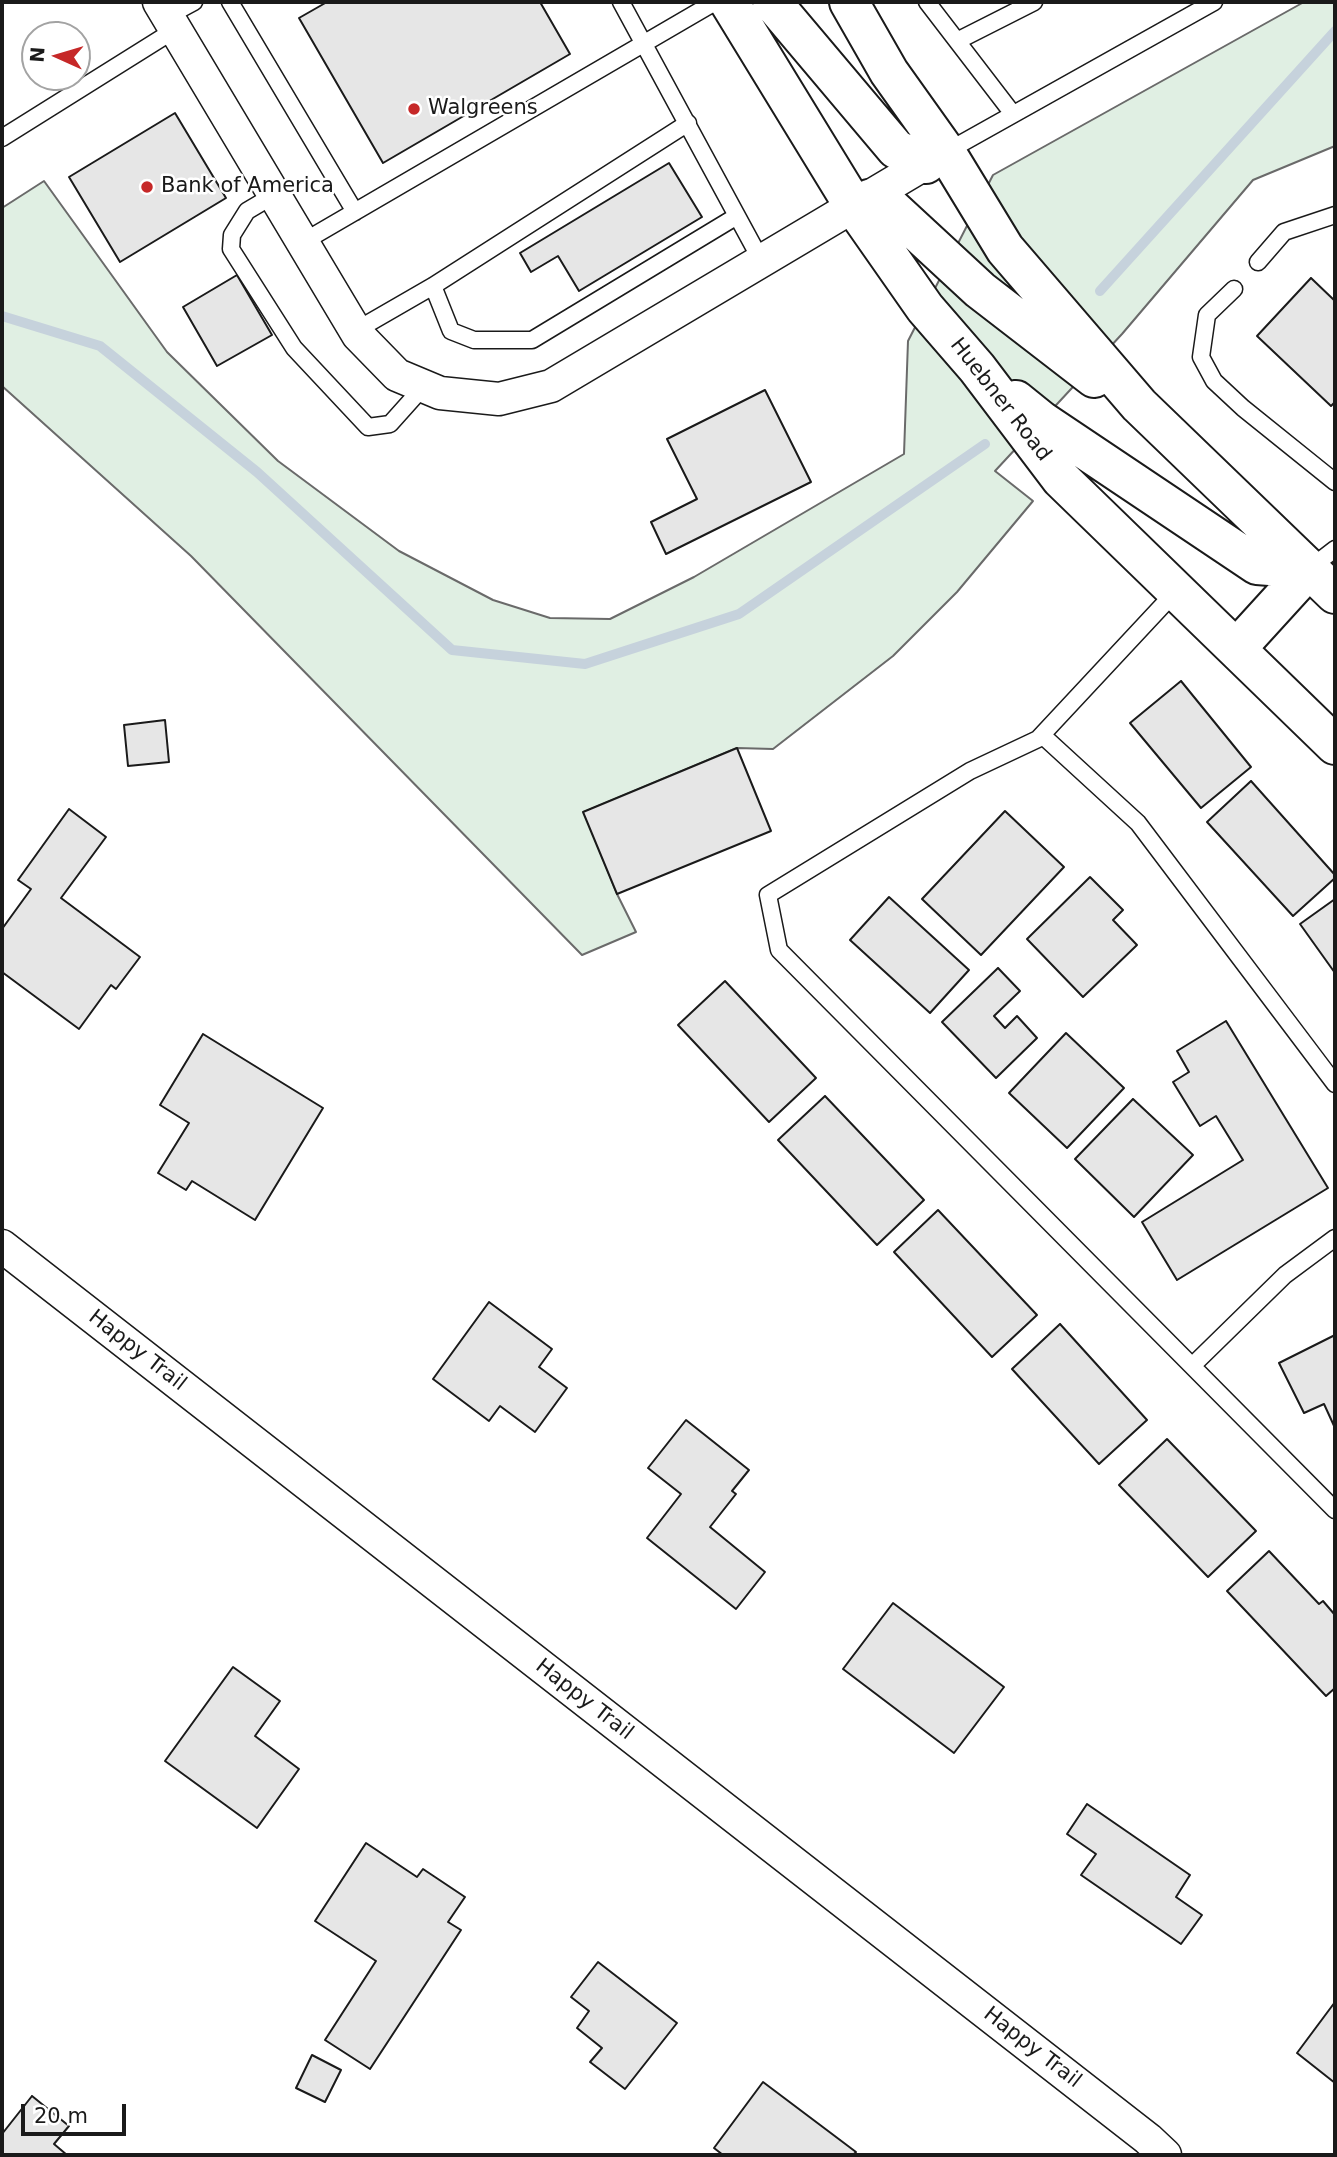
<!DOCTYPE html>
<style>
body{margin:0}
#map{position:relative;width:1337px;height:2157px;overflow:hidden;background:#fff;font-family:"DejaVu Sans",sans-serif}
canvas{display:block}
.frame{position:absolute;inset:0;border:4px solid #1a1a1a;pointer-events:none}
.north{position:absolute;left:21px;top:21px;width:70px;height:70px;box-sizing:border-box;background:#fff;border:2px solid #a3a3a3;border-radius:50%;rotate:274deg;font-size:19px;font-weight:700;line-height:28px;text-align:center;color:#1a1a1a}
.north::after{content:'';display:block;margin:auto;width:24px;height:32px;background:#c62828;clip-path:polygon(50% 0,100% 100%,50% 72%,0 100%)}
.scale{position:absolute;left:21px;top:2104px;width:105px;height:32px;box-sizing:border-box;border:4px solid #1a1a1a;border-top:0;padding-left:9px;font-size:21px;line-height:24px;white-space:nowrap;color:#1a1a1a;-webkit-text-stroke:5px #fff;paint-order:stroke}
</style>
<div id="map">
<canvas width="1337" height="2157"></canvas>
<div class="frame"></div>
<div class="north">N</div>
<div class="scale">20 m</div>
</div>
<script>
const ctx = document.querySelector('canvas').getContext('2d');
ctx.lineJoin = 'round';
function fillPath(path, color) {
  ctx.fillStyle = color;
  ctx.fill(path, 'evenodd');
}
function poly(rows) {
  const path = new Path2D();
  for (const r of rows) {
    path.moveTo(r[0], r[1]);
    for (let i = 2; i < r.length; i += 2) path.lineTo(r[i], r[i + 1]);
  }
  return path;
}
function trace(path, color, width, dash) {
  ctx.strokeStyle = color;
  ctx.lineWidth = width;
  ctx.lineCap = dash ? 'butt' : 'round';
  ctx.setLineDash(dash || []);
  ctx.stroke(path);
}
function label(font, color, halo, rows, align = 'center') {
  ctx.font = font + ' "DejaVu Sans",sans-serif';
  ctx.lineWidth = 5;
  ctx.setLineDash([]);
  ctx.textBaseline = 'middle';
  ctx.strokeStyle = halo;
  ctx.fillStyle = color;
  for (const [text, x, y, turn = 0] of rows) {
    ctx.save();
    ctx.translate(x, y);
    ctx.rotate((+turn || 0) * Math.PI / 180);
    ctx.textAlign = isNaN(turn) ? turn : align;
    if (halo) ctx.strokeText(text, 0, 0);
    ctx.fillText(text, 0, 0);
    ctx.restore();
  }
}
const green = poly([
 [1304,2,1335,2,1335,146,1253,180,1122,334,995,471,1033,501,957,592,893,656,773,749,737,748,584,812,617,894,636,932,582,955,191,556,2,386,2,208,44,181,167,352,278,461,399,551,493,600,550,618,610,619,694,577,904,454,908,341,993,175,1304,2]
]);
fillPath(green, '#e0efe3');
trace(green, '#6a6a6a', 2);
trace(poly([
 [1100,291,1335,31],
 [2,316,100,346,257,472,452,650,585,664,739,614,985,444]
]), '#c6d2dc', 10);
const building = poly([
 [327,2,540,2,570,54,383,163,299,18,327,2],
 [175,113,226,198,120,262,69,177,175,113],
 [669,163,702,217,579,291,558,256,531,272,520,253,669,163],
 [237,275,272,335,217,366,183,307,237,275],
 [1311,278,1335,301,1335,402,1331,406,1257,336,1311,278],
 [765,390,811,482,666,554,651,522,697,499,667,439,765,390],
 [1181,681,1251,767,1201,808,1130,723,1181,681],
 [165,720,169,762,128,766,124,725,165,720],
 [737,748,771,831,617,894,583,812,737,748],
 [1251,781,1335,875,1335,878,1293,916,1207,822,1251,781],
 [69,809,106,837,61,898,140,957,116,989,111,985,79,1029,2,972,2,929,31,889,18,880,69,809],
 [1005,811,1064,867,981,955,922,899,1005,811],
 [1090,877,1123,910,1113,920,1137,945,1083,997,1027,939,1090,877],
 [889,897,969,970,930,1013,850,940,889,897],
 [1335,899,1335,973,1300,924,1335,899],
 [998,968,1020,991,994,1016,1005,1028,1017,1016,1037,1038,996,1078,942,1022,998,968],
 [725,981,816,1078,769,1122,678,1025,725,981],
 [1226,1021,1328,1188,1177,1280,1142,1222,1243,1160,1216,1116,1200,1126,1173,1082,1189,1072,1177,1051,1226,1021],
 [1066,1033,1124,1088,1067,1148,1009,1093,1066,1033],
 [203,1034,323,1108,255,1220,192,1181,186,1190,158,1173,189,1123,160,1105,203,1034],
 [825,1096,924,1200,877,1245,778,1140,825,1096],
 [1133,1099,1193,1155,1134,1217,1075,1159,1133,1099],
 [938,1210,1037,1315,992,1357,894,1252,938,1210],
 [489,1302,552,1349,539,1367,567,1388,535,1432,500,1406,489,1421,433,1379,489,1302],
 [1060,1324,1147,1420,1099,1464,1012,1369,1060,1324],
 [1335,1335,1335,1428,1324,1404,1304,1413,1279,1363,1335,1335],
 [686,1420,749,1470,732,1491,736,1494,710,1527,765,1572,736,1609,647,1538,681,1494,648,1468,686,1420],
 [1167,1439,1256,1531,1208,1577,1119,1485,1167,1439],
 [1269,1551,1319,1604,1323,1601,1335,1615,1335,1688,1326,1696,1227,1591,1269,1551],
 [893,1603,1004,1687,954,1753,843,1669,893,1603],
 [233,1667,280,1701,255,1736,299,1769,257,1828,165,1761,233,1667],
 [1087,1804,1190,1875,1176,1897,1202,1915,1181,1944,1081,1875,1096,1854,1067,1834,1087,1804],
 [366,1843,417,1877,423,1869,465,1897,448,1922,461,1930,370,2069,325,2040,376,1961,315,1921,366,1843],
 [598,1962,677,2023,625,2089,590,2062,602,2048,577,2028,589,2011,571,1997,598,1962],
 [1335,2002,1335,2083,1297,2053,1335,2002],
 [312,2055,341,2070,325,2102,296,2088,312,2055],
 [763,2082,856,2152,853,2155,723,2155,714,2148,763,2082],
 [32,2096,69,2126,54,2144,67,2155,2,2155,2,2134,32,2096]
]);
fillPath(building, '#e6e6e6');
trace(building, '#1a1a1a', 2);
const service = poly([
 [230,2,355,212],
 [621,2,762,262],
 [927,2,1013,114],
 [168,16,194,2],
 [957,41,1034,2],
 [2,138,176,29],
 [946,152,1214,2],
 [274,195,247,211,232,235,231,249,294,348,368,427,390,424,424,386],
 [303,242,715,2],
 [1258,262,1284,232,1335,215],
 [433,286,451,331,474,340,532,340,737,216],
 [1234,289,1207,315,1201,357,1214,381,1243,408,1335,482],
 [355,331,433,286,688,123],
 [1309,569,1335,549],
 [1177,590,1038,739,970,771,768,895,779,950,1192,1366],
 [1042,735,1138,823,1335,1084],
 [1335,1238,1285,1275,1192,1366,1335,1510]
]);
const minor = poly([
 [159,2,358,335,397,375,440,393,499,399,551,386,943,153],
 [2,1246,1148,2139,1165,2155]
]);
const primary = poly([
 [729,2,855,208,925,308,977,368,1061,479,1335,745],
 [772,2,896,149,926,164],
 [849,2,889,72,946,152,1005,249,1139,405,1335,594],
 [869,199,888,205,980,290,1094,378],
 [1016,400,1042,421,1257,565,1309,569],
 [1237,648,1309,569]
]);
trace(service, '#1a1a1a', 19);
trace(minor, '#1a1a1a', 35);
trace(primary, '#1a1a1a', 42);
trace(service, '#fff', 16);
trace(minor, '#fff', 32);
trace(primary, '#fff', 38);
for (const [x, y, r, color] of [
 [414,109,7,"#c62828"],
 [147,187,7,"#c62828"]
]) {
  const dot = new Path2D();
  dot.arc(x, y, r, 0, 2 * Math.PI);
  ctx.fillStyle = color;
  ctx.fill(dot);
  trace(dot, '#fff', 2.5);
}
label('21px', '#1a1a1a', '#fff', [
 ["Walgreens",428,109],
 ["Bank of America",161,187]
], 'left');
label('21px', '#1a1a1a', '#fff', [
 ["Huebner Road",1000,400,52],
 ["Happy Trail",137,1351,38],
 ["Happy Trail",584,1700,38],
 ["Happy Trail",1032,2048,38]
]);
</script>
